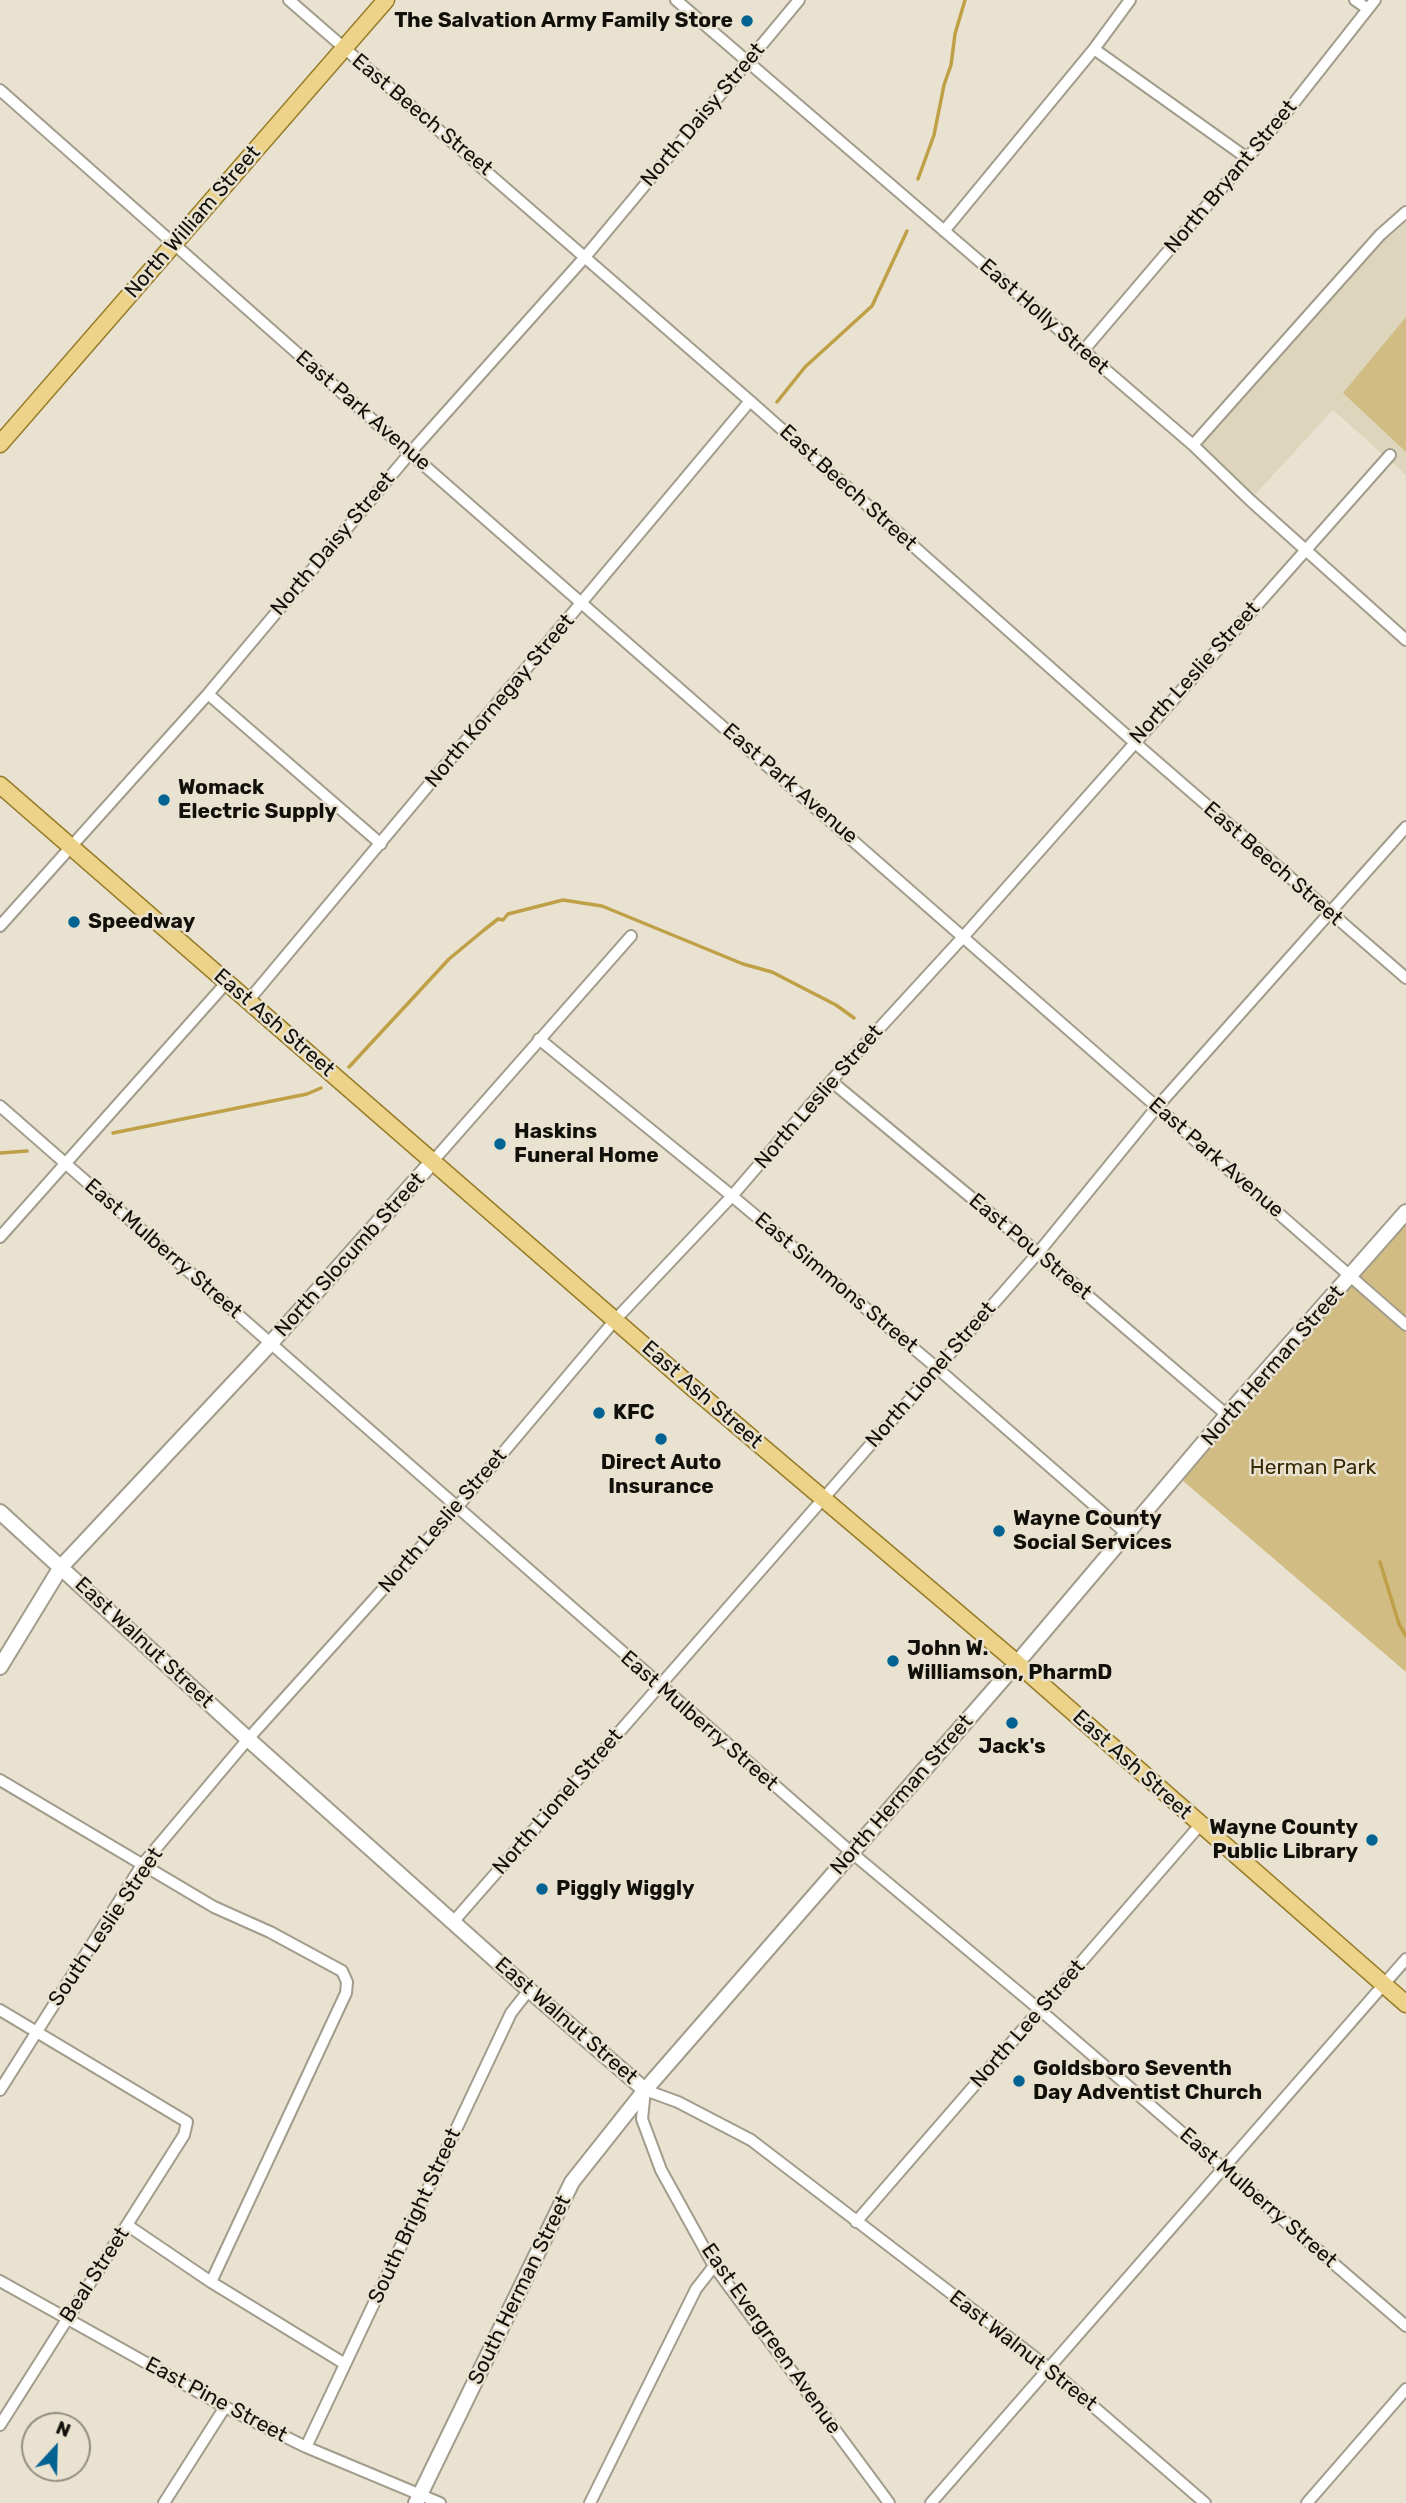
<!DOCTYPE html>
<style>
body{margin:0}
#map{position:relative;width:1406px;height:2503px;overflow:hidden;background:#e9e2d1;font-family:Rubik,sans-serif}
canvas{display:block}
.north{position:absolute;left:21px;top:2412px;width:70px;height:70px;box-sizing:border-box;background:#e9e2d1;border:2px solid #938e81;border-radius:50%;rotate:22deg;font-size:19px;font-weight:700;line-height:28px;text-align:center;color:#12100a}
.north::after{content:'';display:block;margin:auto;width:24px;height:32px;background:#026392;clip-path:polygon(50% 0,100% 100%,50% 72%,0 100%)}
</style>
<div id="map">
<canvas width="1406" height="2503"></canvas>
<div class="north">N</div>
</div>
<script>
const ctx = document.querySelector('canvas').getContext('2d');
ctx.lineJoin = 'round';
function fillPath(path, color) {
  ctx.fillStyle = color;
  ctx.fill(path, 'evenodd');
}
function poly(rows) {
  const path = new Path2D();
  for (const r of rows) {
    path.moveTo(r[0], r[1]);
    for (let i = 2; i < r.length; i += 2) path.lineTo(r[i], r[i + 1]);
  }
  return path;
}
function trace(path, color, width, dash) {
  ctx.strokeStyle = color;
  ctx.lineWidth = width;
  ctx.lineCap = dash ? 'butt' : 'round';
  ctx.setLineDash(dash || []);
  ctx.stroke(path);
}
function label(font, color, halo, rows, align = 'center') {
  ctx.font = font + ' Rubik,sans-serif';
  ctx.lineWidth = 5;
  ctx.setLineDash([]);
  ctx.textBaseline = 'middle';
  ctx.strokeStyle = halo;
  ctx.fillStyle = color;
  for (const [text, x, y, turn = 0] of rows) {
    ctx.save();
    ctx.translate(x, y);
    ctx.rotate((+turn || 0) * Math.PI / 180);
    ctx.textAlign = isNaN(turn) ? turn : align;
    if (halo) ctx.strokeText(text, 0, 0);
    ctx.fillText(text, 0, 0);
    ctx.restore();
  }
}
fillPath(poly([
 [1406,212,1406,475,1333,410,1250,500,1193,445]
]), '#ded5bd');
fillPath(poly([
 [1406,317,1406,452,1343,393],
 [1406,1212,1406,1672,1182,1480]
]), '#d1bd84');
trace(poly([
 [918,179,934,135,944,85,951,65,955,34,965,0],
 [777,402,805,367,872,306,907,231],
 [349,1067,449,959,484,930,498,919,503,920,508,914,563,900,602,906,743,964,772,972,836,1005,854,1018],
 [113,1133,307,1094,321,1088],
 [0,1153,27,1151],
 [1380,1562,1399,1624,1406,1636]
]), '#bfa047', 3.5);
const street = poly([
 [289,0,750,401,1134,742,1406,978],
 [676,0,1193,445,1250,500,1406,640],
 [1355,0,1368,9],
 [1094,49,1247,158],
 [0,90,410,453,1406,1325],
 [944,231,1094,49,1130,0],
 [1083,351,1290,108,1375,0],
 [1193,445,1380,235,1406,212],
 [208,694,381,844],
 [0,926,208,694,410,453,585,257,799,0],
 [248,1001,750,401],
 [539,1039,732,1196,937,1368,1127,1534],
 [831,1081,1038,1253,1227,1415],
 [0,1106,852,1853,1040,2010,1406,2326],
 [433,1161,631,936],
 [0,1237,227,982],
 [0,1780,214,1907,270,1932,342,1971,347,1982,346,1993,211,2282],
 [454,1921,1038,1253,1157,1107,1406,827],
 [0,2010,187,2122,184,2135,0,2425],
 [0,2090,142,1865,248,1739,458,1506,615,1320,732,1196,831,1081,964,936,1390,455],
 [856,2222,1200,1825],
 [127,2225,211,2282,345,2364],
 [0,2281,225,2407,306,2447,440,2503],
 [306,2447,511,2013,529,1990],
 [164,2503,225,2407],
 [590,2503,696,2289,714,2266],
 [889,2503,714,2266,661,2170,642,2119,645,2090,678,2102,751,2140,1050,2369,1205,2503],
 [931,2503,1406,1959],
 [1307,2503,1406,2389]
]);
const secondary = poly([
 [0,1512,248,1739,529,1990,645,2090],
 [0,1667,61,1567,270,1344,433,1161],
 [416,2503,572,2182,645,2090,1017,1663,1227,1415,1406,1212]
]);
const primary = poly([
 [0,444,386,0],
 [0,785,694,1389,1017,1663,1406,2004]
]);
trace(street, '#a29c8c', 14);
trace(secondary, '#a29c8c', 18);
trace(primary, '#977c29', 19);
trace(street, '#fff', 10);
trace(secondary, '#fff', 14);
trace(primary, '#ecd389', 16);
for (const [x, y, r, color] of [
 [747,21,7,"#026392"],
 [164,800,7,"#026392"],
 [74,922,7,"#026392"],
 [500,1144,7,"#026392"],
 [599,1413,7,"#026392"],
 [661,1439,7,"#026392"],
 [999,1531,7,"#026392"],
 [893,1661,7,"#026392"],
 [1012,1723,7,"#026392"],
 [1372,1840,7,"#026392"],
 [542,1889,7,"#026392"],
 [1019,2081,7,"#026392"]
]) {
  const dot = new Path2D();
  dot.arc(x, y, r, 0, 2 * Math.PI);
  ctx.fillStyle = color;
  ctx.fill(dot);
  trace(dot, '#e9e2d1', 2.5);
}
label('bold 21px', '#12100a', '#e9e2d1', [
 ["The Salvation Army Family Store",733,21,"right"],
 ["Womack",178,788],
 ["Electric Supply",178,812],
 ["Speedway",88,922],
 ["Haskins",514,1132],
 ["Funeral Home",514,1156],
 ["KFC",613,1413],
 ["Direct Auto",661,1463,"center"],
 ["Insurance",661,1487,"center"],
 ["Wayne County",1013,1519],
 ["Social Services",1013,1543],
 ["John W.",907,1649],
 ["Williamson, PharmD",907,1673],
 ["Jack's",1012,1747,"center"],
 ["Wayne County",1358,1828,"right"],
 ["Public Library",1358,1852,"right"],
 ["Piggly Wiggly",556,1889],
 ["Goldsboro Seventh",1033,2069],
 ["Day Adventist Church",1033,2093]
], 'left');
label('21px', '#12100a', '#e9e2d1', [
 ["East Beech Street",422,115,40],
 ["North Daisy Street",703,115,-50],
 ["North Bryant Street",1231,177,-50],
 ["North William Street",193,222,-49],
 ["East Holly Street",1044,317,41],
 ["East Park Avenue",363,411,41],
 ["East Beech Street",848,488,42],
 ["North Daisy Street",333,544,-50],
 ["North Leslie Street",1195,673,-48],
 ["North Kornegay Street",500,701,-50],
 ["East Park Avenue",790,784,41],
 ["East Beech Street",1273,864,41],
 ["East Ash Street",274,1023,41],
 ["North Leslie Street",819,1097,-49],
 ["East Park Avenue",1216,1158,41],
 ["East Pou Street",1030,1247,40],
 ["East Mulberry Street",163,1249,41],
 ["North Slocumb Street",350,1255,-48],
 ["East Simmons Street",836,1283,40],
 ["North Herman Street",1273,1366,-49],
 ["North Lionel Street",931,1375,-49],
 ["East Ash Street",702,1395,41],
 ["North Leslie Street",443,1521,-49],
 ["East Walnut Street",144,1643,43],
 ["East Mulberry Street",699,1721,41],
 ["East Ash Street",1132,1765,42],
 ["North Herman Street",902,1795,-49],
 ["North Lionel Street",558,1802,-49],
 ["South Leslie Street",106,1927,-56],
 ["East Walnut Street",566,2021,41],
 ["North Lee Street",1028,2024,-49],
 ["East Mulberry Street",1258,2198,41],
 ["South Bright Street",415,2216,-65],
 ["Beal Street",95,2275,-57],
 ["South Herman Street",520,2290,-64],
 ["East Evergreen Avenue",771,2339,55],
 ["East Walnut Street",1023,2351,38],
 ["East Pine Street",216,2400,28]
]);
label('21px', '#382b03', '#e9e2d1', [
 ["Herman Park",1313,1468]
]);
</script>
